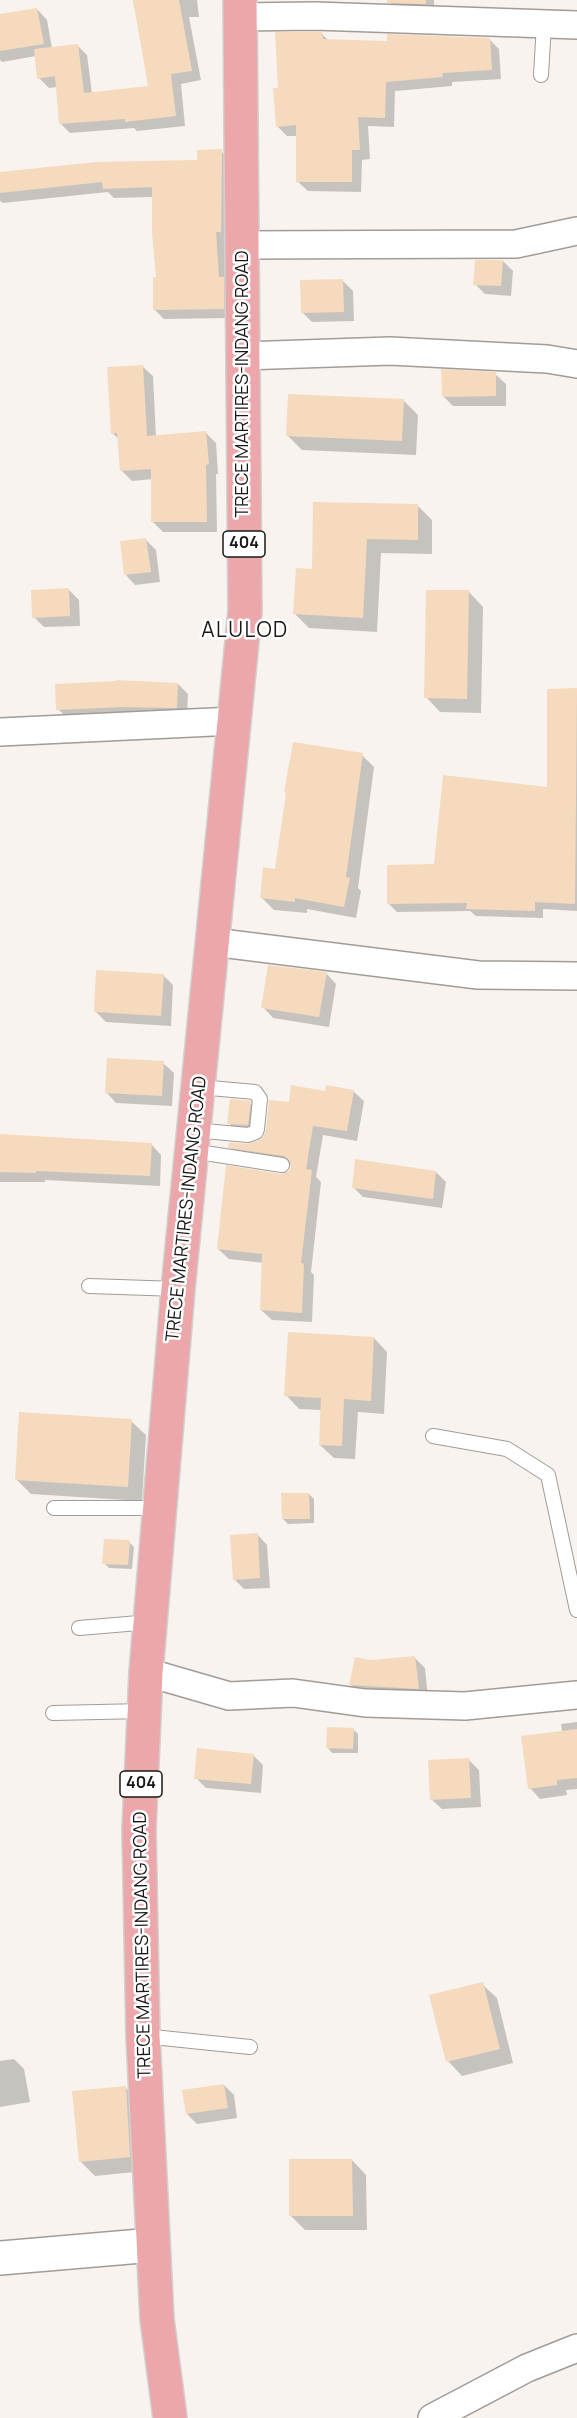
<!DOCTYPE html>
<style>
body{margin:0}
canvas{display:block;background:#f8f3ee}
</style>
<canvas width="577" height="2418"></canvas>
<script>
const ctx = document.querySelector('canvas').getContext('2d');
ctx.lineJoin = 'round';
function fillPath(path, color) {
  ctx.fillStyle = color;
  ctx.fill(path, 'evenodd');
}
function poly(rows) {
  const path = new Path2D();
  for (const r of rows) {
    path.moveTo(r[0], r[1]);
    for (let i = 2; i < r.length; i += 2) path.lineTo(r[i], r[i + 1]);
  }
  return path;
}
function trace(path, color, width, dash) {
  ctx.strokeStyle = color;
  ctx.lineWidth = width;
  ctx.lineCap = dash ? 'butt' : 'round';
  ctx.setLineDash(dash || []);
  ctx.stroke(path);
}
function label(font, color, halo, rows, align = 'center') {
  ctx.font = font + ' Manrope,sans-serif';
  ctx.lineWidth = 5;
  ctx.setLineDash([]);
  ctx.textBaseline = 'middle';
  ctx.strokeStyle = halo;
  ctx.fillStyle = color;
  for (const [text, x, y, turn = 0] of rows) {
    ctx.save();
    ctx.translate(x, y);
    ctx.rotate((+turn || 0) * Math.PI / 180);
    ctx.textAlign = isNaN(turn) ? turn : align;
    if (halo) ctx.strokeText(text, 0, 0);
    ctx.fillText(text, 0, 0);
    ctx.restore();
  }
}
fillPath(poly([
 [133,0,197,0,199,17,189,17,201,80,181,84,185,126,137,131,134,128,70,133,60,123,57,87,49,88,39,78,36,56,2,62,0,60,0,15,37,9,47,20,52,48,77,45,87,55,92,93,150,87],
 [389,0,434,0,434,12,397,11],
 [322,34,329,41,388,42,489,39,499,49,501,79,452,82,452,86,395,91,394,127,368,126,370,159,362,160,361,192,308,191,297,181,297,136,287,136,277,126,280,90],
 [221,151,231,161,231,241,225,241,233,318,164,319,154,309,158,279,153,197,114,198,108,192,3,203,0,201,0,174,199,161],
 [503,261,513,271,511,296,485,294,475,284],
 [342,280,353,291,354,321,312,322,302,312],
 [142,366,153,376,156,437,206,433,216,443,218,474,216,474,217,532,163,532,153,522,153,479,132,481,122,471,119,439,112,433],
 [495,374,506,384,506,406,453,406,443,396],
 [403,400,418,415,416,455,302,450,288,436],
 [417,505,432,520,432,554,381,553,377,632,309,628,295,614,314,570],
 [146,540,156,550,160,582,135,585,125,574],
 [69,590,79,600,80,626,44,627,34,617],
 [469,592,483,607,481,713,440,712,426,697],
 [178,684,188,694,187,717,68,719,58,709],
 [577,690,577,911,543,909,543,918,476,916,470,911,397,912,389,904,435,866,549,788],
 [362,755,374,767,358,888,361,891,356,918,307,909,307,913,274,910,261,897,276,870],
 [326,973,336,984,329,1027,273,1018,263,1007],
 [163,975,173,985,171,1026,106,1022,96,1012],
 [163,1063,174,1073,172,1106,116,1103,106,1092],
 [353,1091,364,1101,357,1141,323,1135,316,1177,321,1182,311,1272,314,1275,312,1322,272,1320,261,1310,264,1263,229,1259,218,1249,281,1175,290,1172,293,1165,240,1157,230,1147,248,1145,263,1140,290,1104,326,1092],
 [249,1102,254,1107,253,1129,233,1128,229,1123],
 [0,1136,151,1144,161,1155,160,1186,45,1180,45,1182,0,1182],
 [436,1172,446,1182,442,1208,363,1197,353,1187],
 [374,1338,387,1352,384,1414,358,1412,355,1459,334,1458,320,1445,322,1410,299,1409,286,1395],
 [131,1421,146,1435,142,1501,31,1494,16,1479],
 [309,1494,314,1499,314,1523,288,1524,283,1519],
 [257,1534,267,1545,270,1588,244,1589,234,1579],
 [129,1542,134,1547,132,1569,109,1568,104,1563],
 [415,1658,425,1668,428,1698,360,1694,350,1684],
 [577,1722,577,1789,566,1790,567,1795,540,1799,530,1788,562,1732,561,1724],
 [353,1729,358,1734,358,1753,332,1753,328,1748],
 [253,1755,263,1765,261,1793,206,1788,196,1778],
 [469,1760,479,1770,481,1807,442,1809,431,1799],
 [482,1984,497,1998,513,2063,462,2076,448,2061],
 [14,2059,24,2069,30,2102,0,2107,0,2061],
 [224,2085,234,2095,237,2118,197,2124,187,2114],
 [125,2087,140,2102,144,2171,95,2176,80,2161],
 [352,2160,366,2175,367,2230,305,2230,291,2216]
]), '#0003');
fillPath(poly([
 [133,0,179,0,192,71,171,74,176,116,125,122,125,119,59,124,55,76,37,79,34,49,78,44,84,93,148,86],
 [387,0,426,0,426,4,387,3],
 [37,8,44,44,0,51,0,14],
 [275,32,322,32,323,39,387,41,387,34,490,38,492,70,442,73,443,77,386,82,385,118,358,117,360,150,352,150,352,182,296,182,296,125,276,127,273,88,278,88],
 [222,149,221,232,216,232,219,277,224,277,224,309,153,310,153,277,156,277,152,233,152,187,103,189,102,182,0,193,0,172,96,162,197,160,197,150],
 [475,260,503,260,501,286,473,285],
 [343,279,344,312,301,313,300,280],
 [143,365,147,436,206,431,209,464,206,465,207,522,151,522,151,469,120,471,117,433,111,434,107,367],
 [441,369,496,372,496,396,442,397],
 [288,394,404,399,402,441,286,436],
 [313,502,418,504,418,540,367,539,363,618,293,614,296,568,312,569],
 [146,538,151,572,124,575,120,541],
 [69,588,70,616,32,618,31,590],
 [426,590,469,590,467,699,424,698],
 [116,680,178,683,177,708,123,707,56,710,55,684,116,681],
 [577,688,575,904,535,902,535,911,466,909,467,903,387,904,387,865,434,864,443,775,547,787,547,689],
 [293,742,363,753,346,877,350,878,344,907,295,898,295,902,260,898,263,867,275,869,286,793,284,792],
 [268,965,327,972,319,1017,261,1008],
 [96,970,164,974,161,1016,94,1012],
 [107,1058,164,1061,162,1096,105,1093],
 [291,1085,325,1091,326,1085,354,1090,347,1131,313,1126,306,1169,312,1170,301,1263,304,1264,302,1313,260,1310,262,1254,217,1249,226,1165,281,1174,289,1171,291,1166,290,1161,284,1156,228,1148,229,1142,248,1144,262,1139,266,1130,269,1100,289,1102],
 [230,1099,251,1101,248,1125,227,1124],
 [0,1134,152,1143,150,1176,36,1171,36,1173,0,1172],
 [355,1159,436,1171,433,1199,352,1188],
 [288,1332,374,1337,371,1401,344,1399,342,1446,319,1445,321,1398,284,1396],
 [19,1412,132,1419,128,1487,15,1480],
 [281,1493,309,1493,310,1519,282,1519],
 [258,1533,260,1578,233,1580,230,1535],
 [104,1539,130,1540,128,1565,102,1564],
 [415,1656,419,1689,349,1685,355,1657,371,1660],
 [327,1727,354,1728,353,1749,326,1748],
 [577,1729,577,1778,557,1780,557,1785,528,1789,521,1736],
 [197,1748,254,1754,251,1784,194,1779],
 [469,1758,471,1798,430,1800,428,1760],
 [483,1982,500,2049,446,2062,429,1995],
 [224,2084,228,2108,186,2114,182,2090],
 [126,2086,130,2157,79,2162,72,2091],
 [289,2159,352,2159,353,2216,289,2216]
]), '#f6dabe');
const lane = poly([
 [541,75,544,24],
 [194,1130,248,1135,256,1132,257,1129,260,1099,255,1092,199,1087],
 [192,1151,282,1165],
 [89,1286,178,1289],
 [433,1436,507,1449,548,1475,577,1610],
 [54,1508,159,1508],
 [79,1628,151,1622],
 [53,1713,144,1711],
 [143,2036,250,2047]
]);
const street = poly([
 [240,17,315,16,577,25],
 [242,245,516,244,577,231],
 [243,356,390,351,547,359,577,364],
 [0,732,234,721],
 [213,942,478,975,577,976],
 [146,1672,229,1696,293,1693,365,1703,465,1706,577,1695],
 [432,2418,527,2368,577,2348]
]);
const secondary = poly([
 [0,2258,153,2245]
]);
const primary = poly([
 [170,2418,157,2319,143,2036,139,1829,146,1672,178,1289,245,611,240,0]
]);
trace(lane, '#a19c97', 16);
trace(street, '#a19c97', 30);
trace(secondary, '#a19c97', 36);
trace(primary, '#d1d1d1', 36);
trace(lane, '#fff', 14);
trace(street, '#fff', 27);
trace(secondary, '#fff', 33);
trace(primary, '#eba7a9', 33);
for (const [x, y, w] of [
 [244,544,42],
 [141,1784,42]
]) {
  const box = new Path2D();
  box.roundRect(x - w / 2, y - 13, w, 26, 4.5);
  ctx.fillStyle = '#fff';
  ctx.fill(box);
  trace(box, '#1a1817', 1.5);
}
label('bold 16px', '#1a1817', null, [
 ["404",244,544],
 ["404",141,1784]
]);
label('18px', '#1a1817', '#fff', [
 ["TRECE MARTIRES-INDANG ROAD",243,384,-90],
 ["TRECE MARTIRES-INDANG ROAD",187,1209,-84],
 ["TRECE MARTIRES-INDANG ROAD",143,1945,-91]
]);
ctx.letterSpacing = '1.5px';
label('21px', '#1a1817', '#fff', [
 ["ALULOD",245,631]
]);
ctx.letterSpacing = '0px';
</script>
